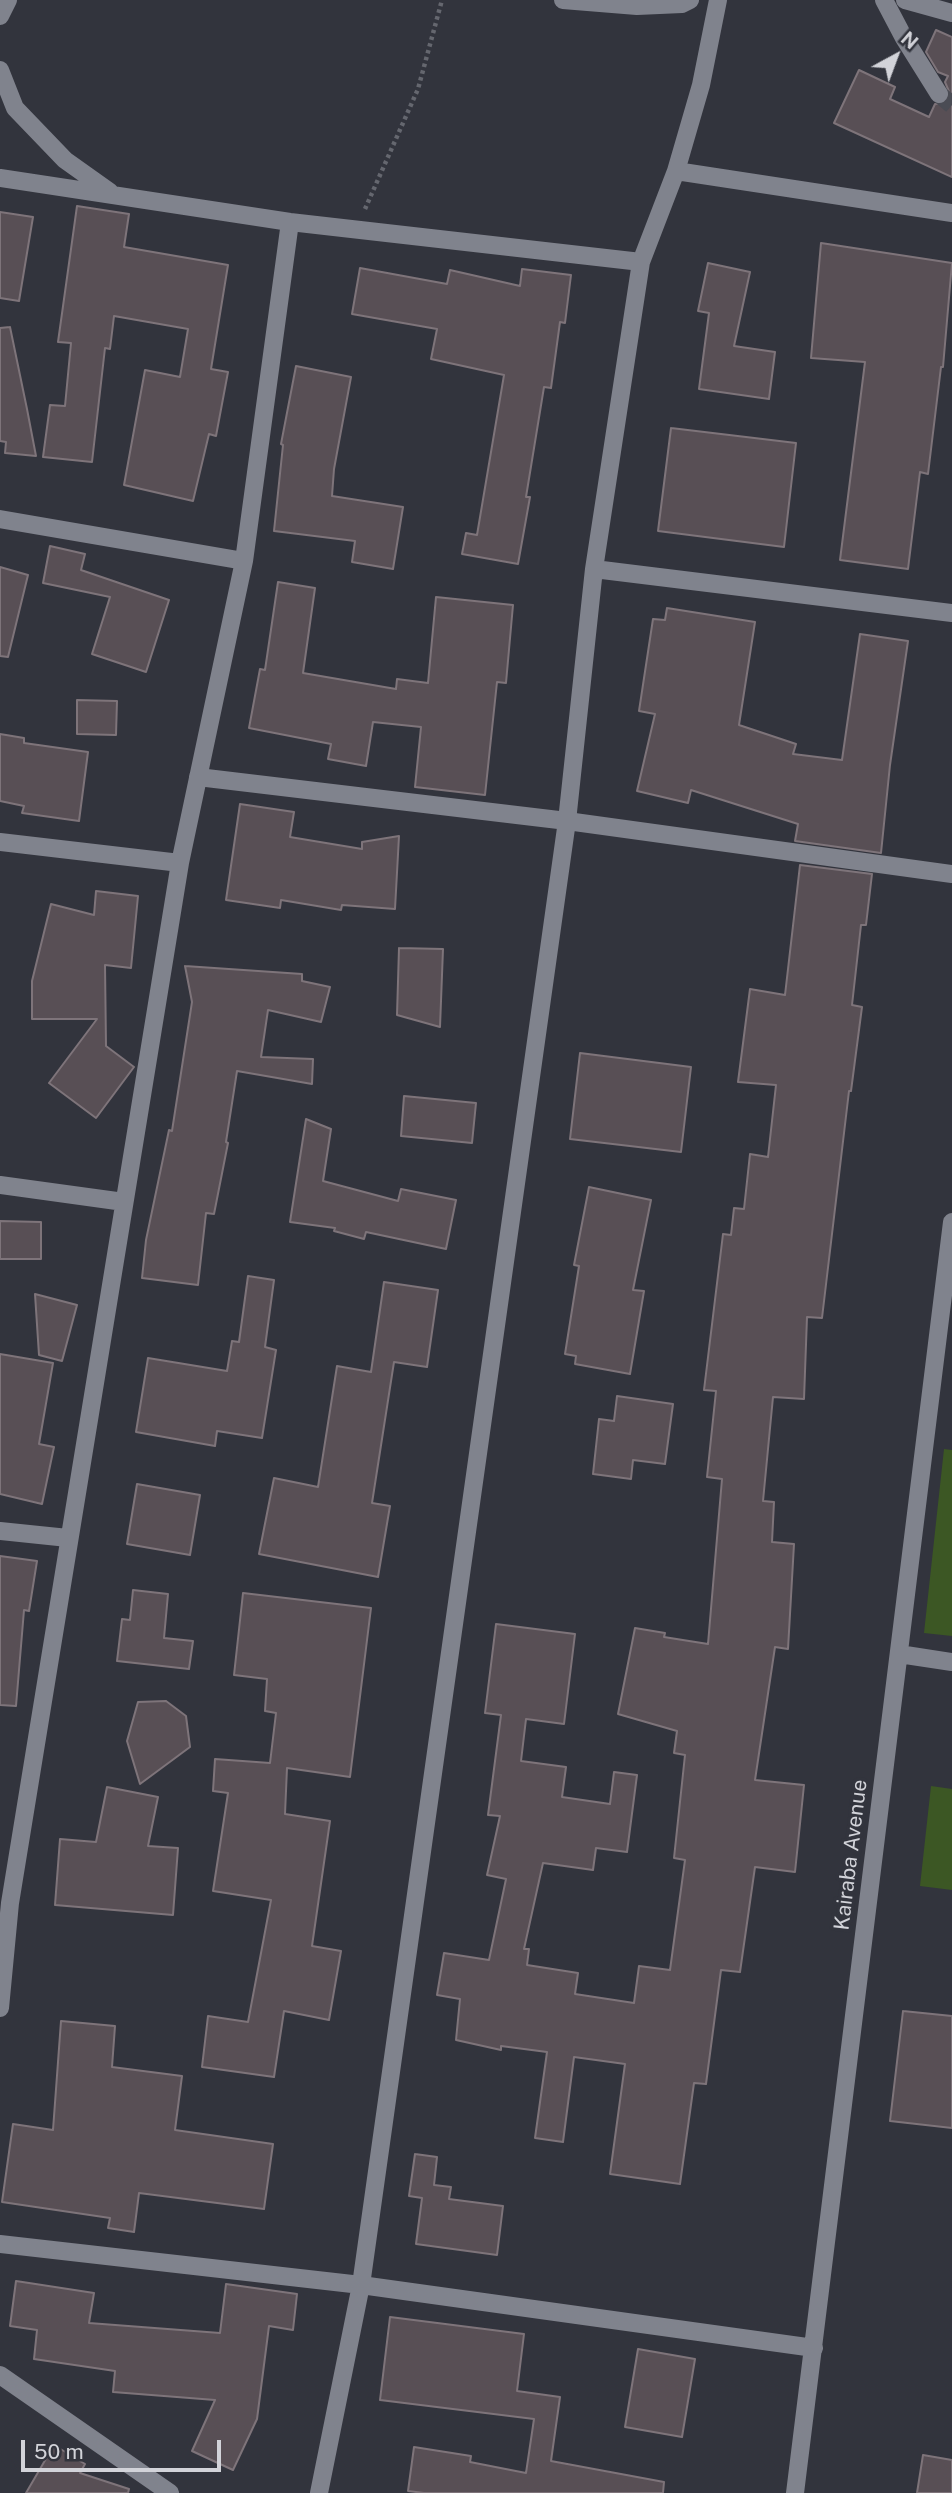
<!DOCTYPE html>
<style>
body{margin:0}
#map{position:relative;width:952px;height:2493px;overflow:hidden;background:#32343d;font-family:"Public Sans",sans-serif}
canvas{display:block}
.north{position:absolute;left:861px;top:21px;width:70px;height:70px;-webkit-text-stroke:5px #32343d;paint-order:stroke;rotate:41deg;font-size:19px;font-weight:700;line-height:28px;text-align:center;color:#d2d3d9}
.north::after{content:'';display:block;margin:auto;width:24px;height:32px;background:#d2d3d9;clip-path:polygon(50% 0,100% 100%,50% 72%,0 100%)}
.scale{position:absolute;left:21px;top:2440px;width:200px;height:32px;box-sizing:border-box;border:4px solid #d2d3d9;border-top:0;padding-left:9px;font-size:21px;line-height:24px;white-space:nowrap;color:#d2d3d9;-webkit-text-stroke:5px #32343d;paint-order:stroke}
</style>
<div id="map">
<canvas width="952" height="2493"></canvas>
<div class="north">N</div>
<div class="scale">50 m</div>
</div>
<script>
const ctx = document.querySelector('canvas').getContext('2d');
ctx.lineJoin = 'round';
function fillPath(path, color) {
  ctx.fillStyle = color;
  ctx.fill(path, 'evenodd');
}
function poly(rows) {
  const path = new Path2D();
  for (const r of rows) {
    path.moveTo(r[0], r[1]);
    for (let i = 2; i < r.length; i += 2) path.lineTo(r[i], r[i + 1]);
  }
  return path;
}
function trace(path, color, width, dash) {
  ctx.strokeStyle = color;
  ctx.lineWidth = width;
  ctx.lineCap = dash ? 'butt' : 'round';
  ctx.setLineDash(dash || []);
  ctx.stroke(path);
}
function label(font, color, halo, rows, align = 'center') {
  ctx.font = font + ' "Public Sans",sans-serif';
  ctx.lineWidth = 7;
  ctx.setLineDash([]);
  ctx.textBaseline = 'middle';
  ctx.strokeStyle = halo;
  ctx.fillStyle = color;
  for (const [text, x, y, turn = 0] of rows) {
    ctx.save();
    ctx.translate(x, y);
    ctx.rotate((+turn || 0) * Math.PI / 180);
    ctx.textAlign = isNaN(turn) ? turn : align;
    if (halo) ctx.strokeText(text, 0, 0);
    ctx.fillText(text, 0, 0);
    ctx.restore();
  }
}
fillPath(poly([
 [944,1449,952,1450,952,1636,924,1633],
 [931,1786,952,1789,952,1890,920,1886]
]), '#3c5724');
const building = poly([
 [936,30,952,37,952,177,834,123,859,70,895,87,890,99,929,117,935,104,946,103,950,94,945,82,948,76,938,72,926,52,936,30],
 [77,206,129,214,124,247,228,265,211,369,228,372,216,436,209,434,193,501,124,485,145,370,180,377,188,329,114,316,110,349,105,348,92,462,43,457,50,405,65,406,71,343,58,342,77,206],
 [0,212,33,217,19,301,0,298,0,212],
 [821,243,952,263,943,367,941,367,928,474,920,472,908,569,840,560,865,362,811,358,821,243],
 [708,263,750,272,734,346,775,352,769,399,699,389,709,313,698,311,708,263],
 [360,268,447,284,450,270,520,286,522,269,571,275,565,323,560,322,551,388,544,387,526,497,530,497,518,564,462,554,466,533,477,535,504,375,431,359,437,329,352,314,360,268],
 [10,327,27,409,36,456,5,453,6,442,0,441,0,328,10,327],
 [296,366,351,377,334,469,332,496,403,507,393,569,352,562,355,541,274,531,283,445,281,444,296,366],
 [671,428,796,443,784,547,658,531,671,428],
 [50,546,85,554,81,570,169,600,146,672,92,654,110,597,43,583,50,546],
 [0,567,28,575,8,657,0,656,0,567],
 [278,582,315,588,303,673,396,689,397,679,428,683,436,597,513,605,506,683,497,682,485,795,415,787,421,727,373,722,366,766,328,759,331,744,249,728,260,669,265,670,278,582],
 [667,608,755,622,739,725,796,744,793,754,842,760,860,634,908,641,890,765,881,853,795,841,798,824,691,790,688,803,637,791,655,714,639,711,653,619,665,620,667,608],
 [77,700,117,701,116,735,77,734,77,700],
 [0,734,24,738,24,743,88,752,79,821,22,813,24,806,0,801,0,734],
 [240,804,294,812,290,837,362,849,362,842,399,836,395,909,342,905,341,910,281,900,280,908,226,900,240,804],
 [800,865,872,874,866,925,861,925,852,1005,862,1007,851,1091,849,1091,822,1318,807,1317,804,1399,773,1397,763,1501,774,1502,772,1542,794,1544,788,1649,775,1647,755,1780,804,1785,795,1872,755,1867,740,1972,721,1970,706,2084,694,2083,680,2184,610,2174,625,2064,574,2057,563,2142,535,2138,547,2052,501,2046,501,2050,456,2040,460,1999,437,1995,444,1953,489,1960,506,1879,487,1875,500,1816,488,1815,501,1715,485,1713,496,1624,575,1634,564,1724,526,1719,521,1761,566,1767,562,1797,610,1804,614,1772,637,1775,627,1852,596,1848,593,1870,543,1863,524,1949,529,1949,527,1965,578,1973,575,1994,634,2003,639,1966,670,1970,685,1860,674,1858,685,1755,674,1753,677,1731,618,1714,635,1628,665,1633,664,1637,708,1644,722,1479,707,1477,716,1391,704,1390,723,1234,731,1235,734,1208,744,1209,750,1154,768,1157,776,1085,738,1082,750,989,785,995,800,865],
 [96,891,138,896,131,968,105,965,106,1046,134,1067,96,1118,49,1083,97,1019,32,1019,32,981,51,904,94,915,96,891],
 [399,948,443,949,440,1027,397,1015,399,948],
 [185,966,302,974,302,981,330,987,321,1022,268,1010,261,1057,313,1059,312,1084,237,1071,226,1142,228,1143,214,1214,206,1213,198,1285,142,1278,146,1240,169,1130,172,1131,192,1002,185,966],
 [580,1053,691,1067,681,1152,570,1139,580,1053],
 [404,1096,476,1103,472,1143,401,1136,404,1096],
 [306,1119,331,1129,323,1181,398,1201,401,1189,456,1200,446,1249,366,1232,364,1239,334,1231,335,1228,290,1222,306,1119],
 [589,1187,651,1200,633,1290,644,1291,630,1374,575,1364,576,1356,565,1354,579,1266,574,1265,589,1187],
 [0,1221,41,1222,41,1259,0,1259,0,1221],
 [248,1276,274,1280,265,1347,276,1350,262,1438,217,1431,215,1446,136,1432,148,1358,227,1371,232,1341,239,1342,248,1276],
 [384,1282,438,1290,427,1367,394,1362,372,1503,390,1506,378,1577,259,1554,274,1478,318,1487,337,1366,371,1372,384,1282],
 [35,1294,77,1305,62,1361,39,1355,35,1294],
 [0,1354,53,1363,39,1444,54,1447,42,1504,0,1494,0,1354],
 [617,1396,673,1404,665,1464,633,1460,631,1479,593,1474,599,1419,614,1421,617,1396],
 [137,1484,200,1495,190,1555,127,1544,137,1484],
 [0,1556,37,1561,29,1611,24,1610,16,1706,0,1705,0,1556],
 [133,1590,168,1594,164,1638,193,1641,189,1669,117,1661,122,1619,130,1620,133,1590],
 [243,1593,371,1608,350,1777,287,1768,285,1814,330,1821,312,1946,341,1951,329,2020,284,2011,274,2077,202,2067,208,2016,248,2022,271,1900,213,1891,228,1793,213,1791,215,1759,270,1763,276,1713,265,1711,267,1679,234,1675,243,1593],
 [166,1701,186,1716,190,1747,140,1784,127,1741,138,1702,166,1701],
 [107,1787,158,1797,148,1846,178,1848,173,1915,55,1905,60,1839,96,1842,107,1787],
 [903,2011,952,2016,952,2128,890,2121,903,2011],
 [61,2021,115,2026,112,2067,182,2076,175,2130,273,2144,264,2209,139,2193,134,2232,108,2228,110,2218,2,2202,13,2124,53,2130,61,2021],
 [415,2154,437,2157,434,2185,451,2187,449,2199,503,2206,497,2255,416,2244,422,2198,409,2196,415,2154],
 [16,2281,94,2293,89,2323,220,2333,226,2284,297,2294,293,2330,269,2326,257,2419,233,2470,192,2451,215,2400,113,2392,115,2371,34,2359,37,2330,10,2326,16,2281],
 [390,2317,524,2334,517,2391,560,2397,551,2461,664,2482,663,2493,424,2493,408,2491,414,2447,471,2456,470,2462,526,2473,534,2419,380,2400,390,2317],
 [638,2349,695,2359,682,2437,625,2427,638,2349],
 [54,2445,85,2464,80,2473,129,2489,128,2493,26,2493,54,2445],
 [923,2455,952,2460,952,2493,917,2493,923,2455]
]);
fillPath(building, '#584f55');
trace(building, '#7e747a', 2);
trace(poly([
 [939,94,952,105]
]), '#4a4c54', 18, [18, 9]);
trace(poly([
 [365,209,418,89,442,0]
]), '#65676f', 4.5, [3.5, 3.5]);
trace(poly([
 [563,0,637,6,682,4,690,0],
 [884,0,904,38,939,94],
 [905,0,952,13],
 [0,16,8,0],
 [0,70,15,108,65,160,110,192],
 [676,171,952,213],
 [0,178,290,222,641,262],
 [0,519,244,561],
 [594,569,952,613],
 [198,777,567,821,952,874],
 [0,842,180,863],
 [0,1185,124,1202],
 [0,1531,68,1538],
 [899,1654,952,1662],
 [0,2008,10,1903,180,863,244,561,290,222],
 [0,2244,361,2285,814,2348],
 [0,2375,170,2493],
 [319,2493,361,2285,567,821,594,569,641,262,676,171,701,85,718,0],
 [795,2493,952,1222]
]), '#80838d', 18);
label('21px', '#d2d3d9', '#32343d', [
 ["Kairaba Avenue",851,1855,-83]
]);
</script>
